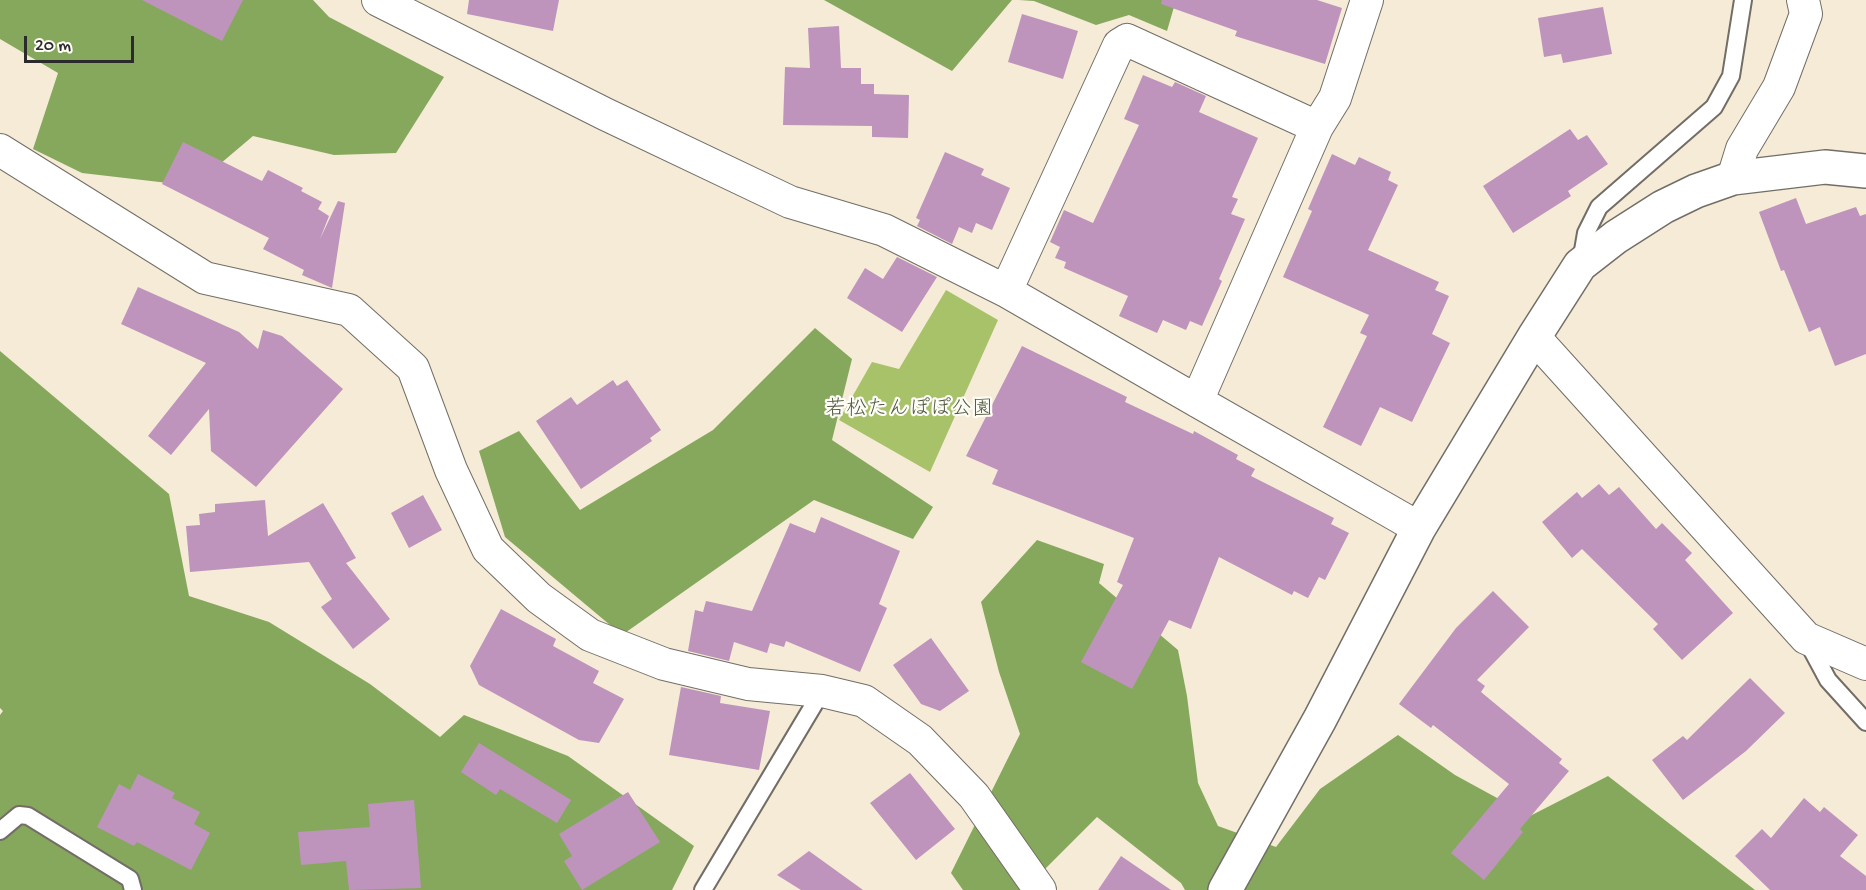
<!DOCTYPE html>
<meta charset="utf-8">
<style>
body{margin:0}
#map{position:relative;width:1866px;height:890px;overflow:hidden;background:#f5ebd6;font-family:"Gochi Hand",sans-serif}
canvas{display:block}
.scale{position:absolute;left:24px;top:36px;width:110px;height:27px;box-sizing:border-box;border:3px solid #2b2b2b;border-top:0;padding-left:8px;font-size:18px;line-height:21px;white-space:nowrap;color:#2b2b2b;-webkit-text-stroke:4px #fdfcf7;paint-order:stroke}
</style>
<div id="map">
<canvas width="1866" height="890"></canvas>
<div class="scale">20 m</div>
</div>
<script>
const ctx = document.querySelector('canvas').getContext('2d');
ctx.lineJoin = 'round';
function fillPath(path, color) {
  ctx.fillStyle = color;
  ctx.fill(path, 'evenodd');
}
function poly(rows) {
  const path = new Path2D();
  for (const r of rows) {
    path.moveTo(r[0], r[1]);
    for (let i = 2; i < r.length; i += 2) path.lineTo(r[i], r[i + 1]);
  }
  return path;
}
function trace(path, color, width, dash) {
  ctx.strokeStyle = color;
  ctx.lineWidth = width;
  ctx.lineCap = dash ? 'butt' : 'round';
  ctx.setLineDash(dash || []);
  ctx.stroke(path);
}
function label(font, color, halo, rows, align = 'center') {
  ctx.font = font + ' "Gochi Hand","Klee One",sans-serif';
  ctx.lineWidth = 4.5;
  ctx.setLineDash([]);
  ctx.textBaseline = 'middle';
  ctx.strokeStyle = halo;
  ctx.fillStyle = color;
  for (const [text, x, y, turn = 0] of rows) {
    ctx.save();
    ctx.translate(x, y);
    ctx.rotate((+turn || 0) * Math.PI / 180);
    ctx.textAlign = isNaN(turn) ? turn : align;
    if (halo) ctx.strokeText(text, 0, 0);
    ctx.fillText(text, 0, 0);
    ctx.restore();
  }
}
fillPath(poly([
 [946,290,998,320,930,472,839,420,872,362,899,369]
]), '#a8c269');
fillPath(poly([
 [0,0,313,0,329,17,444,77,396,153,334,155,253,136,194,186,82,173,33,149,58,73,0,39],
 [824,0,1012,0,952,71],
 [1019,0,1176,0,1167,31,1129,15,1096,25,1034,1],
 [815,328,852,359,832,440,933,507,913,539,814,500,622,635,505,537,479,451,519,431,580,510,713,430],
 [0,351,169,494,189,596,269,622,370,684,440,737,464,715,568,756,694,846,672,890,0,890,0,715,3,711,0,708],
 [1037,540,1104,564,1099,583,1178,650,1187,696,1198,783,1218,826,1276,847,1320,789,1398,735,1455,775,1530,816,1608,776,1755,890,1185,890,1181,883,1097,817,1024,890,963,890,951,873,1020,734,999,672,981,602]
]), '#86a85d');
fillPath(poly([
 [142,0,243,0,222,41],
 [469,0,559,0,553,31,467,14],
 [1162,0,1317,0,1342,8,1325,64,1235,36,1237,31,1161,4],
 [1603,7,1612,54,1563,63,1561,54,1544,57,1538,18],
 [1022,14,1078,31,1063,79,1008,62],
 [839,26,841,68,861,68,861,84,874,84,874,94,909,95,908,138,872,137,872,126,783,125,785,67,810,68,808,28],
 [1143,75,1172,87,1175,82,1206,96,1199,112,1258,138,1232,197,1238,199,1231,214,1245,219,1219,279,1222,281,1202,326,1190,321,1186,330,1163,320,1157,333,1119,316,1128,296,1064,268,1066,262,1055,258,1060,247,1050,242,1064,210,1093,223,1139,125,1124,119],
 [1570,129,1578,140,1587,135,1608,164,1568,191,1571,196,1513,233,1483,186],
 [183,142,262,181,268,170,303,188,301,191,322,202,318,209,329,216,320,239,338,201,345,203,332,288,302,275,304,270,263,249,269,238,162,184],
 [945,152,984,169,981,175,1010,188,992,230,976,223,972,233,959,227,952,244,917,226,920,220,916,218],
 [1332,154,1355,165,1359,157,1391,172,1388,180,1398,185,1368,250,1439,282,1435,290,1449,296,1432,334,1450,343,1412,422,1380,407,1361,446,1323,427,1367,336,1360,333,1369,315,1283,277,1312,211,1308,209],
 [1796,198,1806,224,1856,207,1860,216,1866,214,1866,354,1835,366,1820,327,1809,332,1784,270,1781,271,1759,212],
 [897,257,937,277,902,332,847,298,865,268,883,279],
 [138,287,239,332,258,349,263,330,282,336,343,389,256,487,211,451,209,409,171,455,148,436,206,363,121,324],
 [1022,346,1127,397,1125,402,1193,434,1194,431,1238,455,1236,459,1255,469,1251,476,1334,518,1331,524,1349,533,1325,580,1319,577,1308,598,1294,591,1292,595,1219,557,1191,629,1169,620,1132,689,1081,662,1123,585,1117,582,1134,538,992,484,998,470,966,456],
 [613,380,617,386,627,380,661,430,650,438,652,441,581,489,536,421,571,397,577,405],
 [1599,484,1609,495,1619,487,1656,529,1662,523,1692,553,1685,560,1733,613,1682,660,1653,629,1658,624,1582,549,1572,558,1542,522,1577,492,1582,498],
 [423,495,442,530,409,548,391,513],
 [265,500,268,536,323,503,356,558,346,563,390,619,353,649,321,607,332,599,309,562,190,572,186,526,200,525,199,514,215,512,215,504],
 [821,517,900,551,879,604,887,608,860,672,786,641,784,647,770,643,767,653,734,642,729,661,688,651,695,610,703,612,706,601,752,611,790,523,815,533],
 [1493,591,1529,627,1477,680,1485,686,1481,692,1562,759,1559,763,1569,771,1520,829,1523,832,1484,880,1451,853,1509,784,1433,725,1431,728,1399,704,1456,628],
 [501,609,556,639,553,646,599,671,593,683,624,699,599,743,579,740,479,685,470,666],
 [931,638,969,691,940,711,921,704,893,665],
 [1750,678,1785,713,1746,751,1683,800,1652,760,1683,736,1687,740],
 [681,687,721,696,720,703,770,711,759,770,669,755],
 [479,743,571,800,557,823,500,789,496,795,461,772],
 [910,773,955,829,916,860,870,803],
 [138,774,175,793,172,798,200,812,194,824,210,833,191,870,137,842,134,846,97,827,119,784,130,790],
 [628,792,660,842,582,890,564,861,572,856,559,834],
 [1804,798,1820,812,1824,807,1858,835,1840,856,1866,876,1866,890,1770,890,1735,856,1762,829,1771,838],
 [414,800,421,888,349,890,346,861,301,865,298,832,370,827,368,804],
 [809,851,863,890,801,890,777,875],
 [1121,856,1171,890,1098,890]
]), '#be94bd');
const service = poly([
 [1581,262,1586,233,1599,207,1714,107,1731,76,1743,0],
 [1807,641,1828,680,1866,722],
 [0,831,19,815,28,816,130,879,133,890],
 [703,890,822,691]
]);
const minor = poly([
 [378,0,605,114,790,202,884,230,1006,291],
 [1317,127,1335,98,1367,0],
 [0,150,205,278,349,310,413,368,451,470,488,549,539,598,590,635,664,664,748,684,822,691,864,701,920,740,974,796,1040,890],
 [1733,178,1742,149,1779,87,1806,14,1803,0],
 [1534,337,1806,638,1866,664],
 [1197,401,1317,127,1127,40,1119,45,1006,291,1197,401,1419,528]
]);
const tertiary = poly([
 [1225,890,1320,719,1419,528,1534,337,1580,265,1616,237,1663,207,1696,191,1733,178,1825,167,1866,171]
]);
trace(service, '#726e67', 20);
trace(minor, '#726e67', 34);
trace(tertiary, '#726e67', 36);
trace(service, '#fff', 16);
trace(minor, '#fff', 32);
trace(tertiary, '#fff', 33);
label('21px', '#50583e', '#fdfcf7', [
 ["若松たんぽぽ公園",909,411]
]);
</script>
